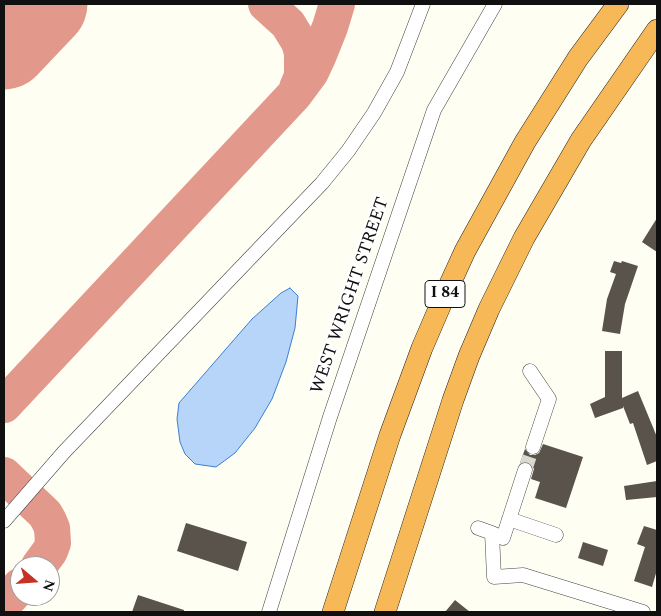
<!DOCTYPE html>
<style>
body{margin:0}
#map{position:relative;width:661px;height:616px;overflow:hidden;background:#fffef2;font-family:Spectral,serif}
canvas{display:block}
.frame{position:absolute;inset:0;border:5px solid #101010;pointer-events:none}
.north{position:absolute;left:10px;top:556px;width:50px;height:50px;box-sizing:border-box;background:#fff;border:1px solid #9f9f9f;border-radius:50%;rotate:108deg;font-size:14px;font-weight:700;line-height:20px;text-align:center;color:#101010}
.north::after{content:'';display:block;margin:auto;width:18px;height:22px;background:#c43323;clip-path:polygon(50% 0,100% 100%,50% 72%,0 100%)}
</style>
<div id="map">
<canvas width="661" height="616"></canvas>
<div class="frame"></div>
<div class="north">N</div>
</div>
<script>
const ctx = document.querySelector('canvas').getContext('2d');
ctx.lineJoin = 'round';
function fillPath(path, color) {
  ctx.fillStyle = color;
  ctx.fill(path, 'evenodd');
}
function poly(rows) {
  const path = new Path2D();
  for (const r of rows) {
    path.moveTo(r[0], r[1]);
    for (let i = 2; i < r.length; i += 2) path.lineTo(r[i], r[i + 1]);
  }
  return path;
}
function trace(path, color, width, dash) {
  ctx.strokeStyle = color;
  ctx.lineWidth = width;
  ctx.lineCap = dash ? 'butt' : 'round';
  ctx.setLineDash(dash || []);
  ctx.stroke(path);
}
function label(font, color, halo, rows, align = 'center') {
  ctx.font = font + ' Spectral,serif';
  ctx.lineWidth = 5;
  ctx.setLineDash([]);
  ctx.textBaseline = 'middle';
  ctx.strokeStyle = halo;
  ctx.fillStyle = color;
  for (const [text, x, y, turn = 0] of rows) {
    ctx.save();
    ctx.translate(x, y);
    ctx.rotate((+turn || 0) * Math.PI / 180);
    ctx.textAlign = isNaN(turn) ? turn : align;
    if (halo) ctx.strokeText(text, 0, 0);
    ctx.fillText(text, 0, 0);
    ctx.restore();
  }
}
const water = poly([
 [290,288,298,296,295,328,286,362,272,399,255,428,235,453,216,467,195,464,185,454,180,442,177,419,179,403,252,319,281,293,290,288]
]);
fillPath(water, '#b6d5f8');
trace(water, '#3b7fd1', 1);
trace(poly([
 [266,4,288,24,299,42,302,53,302,76,297,88],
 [4,405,294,95,311,72,318,57,330,27,337,4],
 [4,475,45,514,49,521,52,528,53,543,50,551,39,566],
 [4,604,20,586]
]), '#e2988a', 36);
trace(poly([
 [4,44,42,4]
]), '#e2988a', 91);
fillPath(poly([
 [657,218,657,252,642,242],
 [614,261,621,263,622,261,638,266,625,304,620,334,602,331,607,299,616,274,610,272],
 [605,351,622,351,622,398,638,391,657,437,657,461,647,465,633,423,630,424,623,406,623,408,595,418,590,404,605,397],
 [543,444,583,457,566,508,535,498,540,482,531,479,534,469,531,464,527,462,520,463,525,449,530,455,535,455,539,453],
 [657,481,657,497,626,500,624,486],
 [186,523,247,542,238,571,177,551],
 [644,526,657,530,657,570,652,587,634,581,645,547,637,544],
 [583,542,608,550,603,566,578,558],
 [138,595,184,610,184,612,132,612],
 [455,600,470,612,445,612]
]), '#59534c');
trace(poly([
 [525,470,533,447]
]), '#dbdad0', 14, [14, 7]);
const minor = poly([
 [530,371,549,399,533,447],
 [525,470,503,538,492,533,494,577,523,575,643,612],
 [509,519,556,535],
 [4,521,64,452,322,183,348,151,374,113,397,72,423,4],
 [478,528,492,533],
 [269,612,330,417,434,110,495,4]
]);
const highway = poly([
 [333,612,390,435,422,348,444,297,465,251,525,142,578,58,618,4],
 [385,612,453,400,469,356,489,309,524,238,581,140,657,30]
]);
trace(minor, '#434343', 15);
trace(highway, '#212121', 22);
trace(minor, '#fff', 14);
trace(highway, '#f7b858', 21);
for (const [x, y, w] of [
 [445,294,40]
]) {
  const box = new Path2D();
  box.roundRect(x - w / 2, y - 13.5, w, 27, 4);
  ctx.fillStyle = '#fff';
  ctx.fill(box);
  trace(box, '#101010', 1);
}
label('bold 16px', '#101010', null, [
 ["I 84",445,294]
]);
label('18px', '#101010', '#fff', [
 ["WEST WRIGHT STREET",351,296,-71]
]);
</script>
